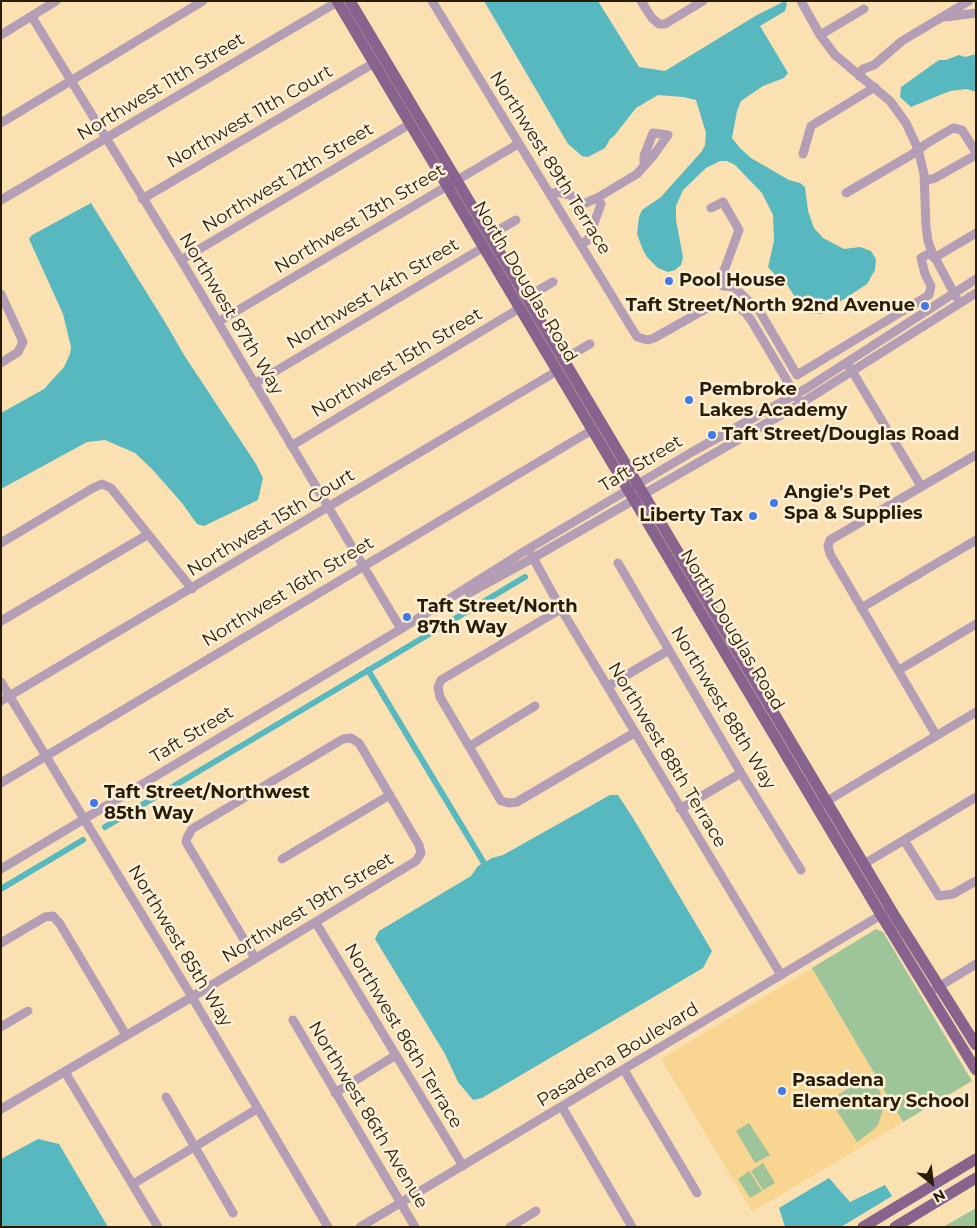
<!DOCTYPE html>
<style>
body{margin:0}
#map{position:relative;width:977px;height:1228px;overflow:hidden;background:#fbe1b2;font-family:Montserrat,sans-serif}
canvas{display:block}
.frame{position:absolute;inset:0;border:2px solid #291d05;pointer-events:none}
.north{position:absolute;left:907px;top:1158px;width:50px;height:50px;-webkit-text-stroke:4px #fdf0d9;paint-order:stroke;rotate:151deg;font-size:14px;font-weight:700;line-height:20px;text-align:center;color:#291d05}
.north::after{content:'';display:block;margin:auto;width:18px;height:22px;background:#291d05;clip-path:polygon(50% 0,100% 100%,50% 72%,0 100%)}
</style>
<div id="map">
<canvas width="977" height="1228"></canvas>
<div class="frame"></div>
<div class="north">N</div>
</div>
<script>
const ctx = document.querySelector('canvas').getContext('2d');
ctx.lineJoin = 'round';
function fillPath(path, color) {
  ctx.fillStyle = color;
  ctx.fill(path, 'evenodd');
}
function poly(rows) {
  const path = new Path2D();
  for (const r of rows) {
    path.moveTo(r[0], r[1]);
    for (let i = 2; i < r.length; i += 2) path.lineTo(r[i], r[i + 1]);
  }
  return path;
}
function trace(path, color, width, dash) {
  ctx.strokeStyle = color;
  ctx.lineWidth = width;
  ctx.lineCap = dash ? 'butt' : 'round';
  ctx.setLineDash(dash || []);
  ctx.stroke(path);
}
function label(font, color, halo, rows, align = 'center') {
  ctx.font = font + ' Montserrat,sans-serif';
  ctx.lineWidth = 5;
  ctx.setLineDash([]);
  ctx.textBaseline = 'middle';
  ctx.strokeStyle = halo;
  ctx.fillStyle = color;
  for (const [text, x, y, turn = 0] of rows) {
    ctx.save();
    ctx.translate(x, y);
    ctx.rotate((+turn || 0) * Math.PI / 180);
    ctx.textAlign = isNaN(turn) ? turn : align;
    if (halo) ctx.strokeText(text, 0, 0);
    ctx.fillText(text, 0, 0);
    ctx.restore();
  }
}
fillPath(poly([
 [812,968,903,1122,752,1212,661,1059]
]), '#f9d592');
fillPath(poly([
 [876,929,883,932,972,1081,903,1122,812,968],
 [871,1074,880,1092,883,1109,878,1125,872,1131,857,1142,832,1103,833,1098],
 [749,1123,770,1155,755,1163,736,1131],
 [763,1163,775,1183,763,1190,751,1171],
 [749,1171,762,1191,750,1198,738,1179],
 [976,1208,976,1227,943,1227]
]), '#9ec49a');
fillPath(poly([
 [484,1,598,1,639,67,665,71,757,15,785,1,787,4,785,11,760,26,788,73,784,78,763,86,741,101,737,111,732,138,740,148,751,158,789,180,800,183,805,187,808,211,814,228,823,238,844,249,860,247,871,251,876,259,875,270,867,284,821,314,805,313,786,283,778,278,768,267,774,241,773,215,762,193,735,165,727,161,720,161,706,168,683,190,676,206,676,220,683,257,681,265,675,270,668,272,658,268,647,257,643,250,637,234,639,217,642,210,661,197,702,151,705,145,706,133,696,100,683,97,658,95,636,108,614,136,610,139,605,148,588,157,582,156,568,144],
 [976,54,976,92,967,89,950,91,911,107,900,97,901,87,939,60,946,60,959,55,965,57],
 [91,203,168,327,184,355,256,464,263,478,258,500,204,526,197,524,182,503,151,468,135,453,105,440,87,442,1,489,1,413,44,389,64,367,70,354,71,347,63,314,29,239,32,235],
 [610,795,618,795,633,818,712,951,703,968,482,1098,473,1100,458,1082,445,1054,375,939,379,931,471,876,478,866,492,858,503,855],
 [38,1139,59,1144,108,1227,1,1227,1,1159],
 [829,1178,850,1202,885,1185,892,1196,841,1227,785,1227,779,1208]
]), '#57b8c0');
trace(poly([
 [368,670,484,863],
 [105,827,525,577],
 [1,889,83,840]
]), '#57b8c0', 6);
trace(poly([
 [432,1,637,337,648,340,654,338,711,306,723,304,735,306,745,312,751,320,798,399],
 [641,1,652,18,659,24,665,24,703,1],
 [801,1,820,35,835,55,890,101,906,123,918,149,924,174,926,226,928,241,932,252,956,297],
 [32,17,181,260,401,629],
 [946,17,976,13],
 [1,35,56,1],
 [820,35,864,9],
 [859,76,863,69,874,65,902,41,969,1],
 [1,123,203,1],
 [803,154,811,126,875,87],
 [925,181,935,178,976,155],
 [846,193,911,155,926,144,953,128,962,130,976,152],
 [551,195,556,192,570,195,583,204,597,198,637,174,653,156,668,135,653,133,644,156,644,166],
 [142,199,374,63],
 [1,200,337,2],
 [711,208,723,202,739,230,722,276,723,286,734,287,736,289,760,312,797,375,929,295,931,286,925,274,921,258,932,252],
 [490,235,516,220],
 [581,244,588,240,601,204,597,198],
 [934,258,976,233],
 [181,260,410,124],
 [1,294,23,342,18,352,1,363],
 [527,297,553,282],
 [218,322,518,144],
 [564,359,590,344],
 [849,366,921,486],
 [254,384,484,247],
 [291,446,520,308],
 [1,543,93,488,102,484,111,488,192,589],
 [531,554,561,609,781,975],
 [618,563,741,773,801,870],
 [469,593,533,558,800,404,976,293],
 [861,608,976,540],
 [561,609,441,680,438,687,440,697,501,801,509,803,517,802,634,733],
 [1,621,147,535],
 [899,670,976,624],
 [1,682,192,997,328,1227],
 [608,686,669,650],
 [1,701,557,371],
 [936,735,830,554,828,546,830,540,976,455],
 [470,746,535,706],
 [1,783,592,430],
 [822,804,976,712],
 [680,809,741,773],
 [904,840,939,896,953,894,976,881],
 [282,859,390,795],
 [864,864,976,797],
 [1,869,401,629,528,549,692,452,807,388,976,279],
 [316,923,463,1166],
 [1,943,45,917,53,916,60,924,126,1035],
 [935,989,976,964],
 [293,1020,415,1227],
 [1,1027,28,1011],
 [624,1070,697,1193],
 [65,1072,158,1227],
 [335,1093,396,1055],
 [166,1097,233,1213],
 [562,1107,632,1227],
 [1,1109,192,997,416,861,421,853,419,845,359,743,351,738,343,739,192,829,187,838,186,842,255,958],
 [133,1184,257,1109],
 [360,1227,891,909],
 [510,1227,536,1211]
]), '#b39eb6', 9);
trace(poly([
 [337,1,881,915,976,1070],
 [350,1,896,918,976,1045],
 [863,1227,976,1159],
 [895,1227,976,1178]
]), '#88638d', 11);
for (const [x, y, r, color] of [
 [669,281,5,"#4079e9"],
 [925,306,5,"#4079e9"],
 [689,400,5,"#4079e9"],
 [712,435,5,"#4079e9"],
 [774,503,5,"#4079e9"],
 [753,516,5,"#4079e9"],
 [407,617,5,"#4079e9"],
 [94,803,5,"#4079e9"],
 [782,1091,5,"#4079e9"]
]) {
  const dot = new Path2D();
  dot.arc(x, y, r, 0, 2 * Math.PI);
  ctx.fillStyle = color;
  ctx.fill(dot);
  trace(dot, '#fdf0d9', 2);
}
label('18px', '#291d05', '#fdf0d9', [
 ["Northwest 11th Street",161,87,-31],
 ["Northwest 11th Court",250,117,-30],
 ["Northwest 89th Terrace",550,163,58],
 ["Northwest 12th Street",288,178,-31],
 ["Northwest 13th Street",360,219,-31],
 ["North Douglas Road",525,282,59],
 ["Northwest 14th Street",373,294,-31],
 ["Northwest 87th Way",231,314,59],
 ["Northwest 15th Street",397,363,-31],
 ["Taft Street",641,464,-31],
 ["Northwest 15th Court",271,523,-31],
 ["Northwest 16th Street",288,592,-31],
 ["North Douglas Road",732,630,59],
 ["Northwest 88th Way",723,708,59],
 ["Taft Street",192,735,-31],
 ["Northwest 88th Terrace",667,755,59],
 ["Northwest 19th Street",308,908,-31],
 ["Northwest 85th Way",180,946,59],
 ["Northwest 86th Terrace",403,1036,59],
 ["Pasadena Boulevard",618,1055,-31],
 ["Northwest 86th Avenue",368,1115,59]
]);
label('bold 18px', '#291d05', '#fdf0d9', [
 ["Pool House",679,281],
 ["Taft Street/North 92nd Avenue",915,306,"right"],
 ["Pembroke",699,390],
 ["Lakes Academy",699,411],
 ["Taft Street/Douglas Road",722,435],
 ["Angie's Pet",784,493],
 ["Spa & Supplies",784,514],
 ["Liberty Tax",743,516,"right"],
 ["Taft Street/North",417,607],
 ["87th Way",417,628],
 ["Taft Street/Northwest",104,793],
 ["85th Way",104,814],
 ["Pasadena",792,1081],
 ["Elementary School",792,1102]
], 'left');
</script>
